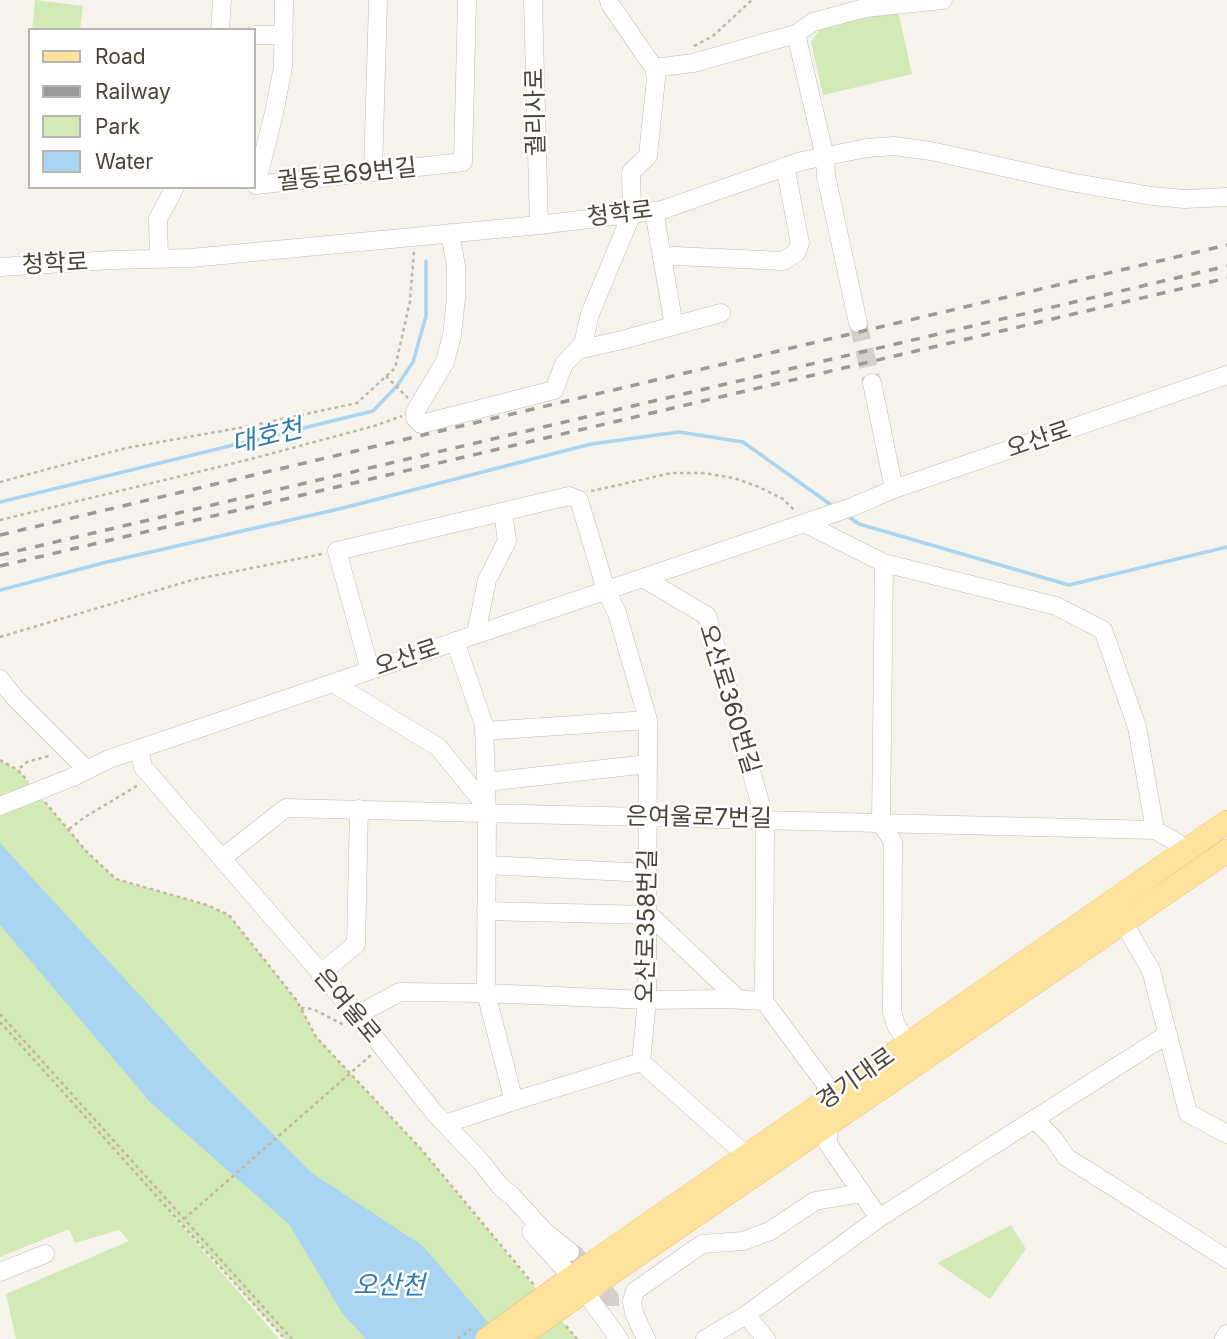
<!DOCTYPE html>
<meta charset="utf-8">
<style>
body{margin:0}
#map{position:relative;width:1227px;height:1339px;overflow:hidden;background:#f6f3ec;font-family:Inter,sans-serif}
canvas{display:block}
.legend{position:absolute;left:28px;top:28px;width:228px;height:161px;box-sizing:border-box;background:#fff;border:2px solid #b7b4b0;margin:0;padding:9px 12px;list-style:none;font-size:21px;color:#4b4439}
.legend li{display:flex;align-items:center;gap:14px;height:35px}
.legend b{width:35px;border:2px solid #b7b4b0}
</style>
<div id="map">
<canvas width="1227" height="1339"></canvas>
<ul class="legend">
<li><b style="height:9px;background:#ffe39c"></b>Road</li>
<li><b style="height:9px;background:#9a9a9a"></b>Railway</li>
<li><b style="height:19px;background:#d2eab5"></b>Park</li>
<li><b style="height:19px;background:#a9d4f2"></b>Water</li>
</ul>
</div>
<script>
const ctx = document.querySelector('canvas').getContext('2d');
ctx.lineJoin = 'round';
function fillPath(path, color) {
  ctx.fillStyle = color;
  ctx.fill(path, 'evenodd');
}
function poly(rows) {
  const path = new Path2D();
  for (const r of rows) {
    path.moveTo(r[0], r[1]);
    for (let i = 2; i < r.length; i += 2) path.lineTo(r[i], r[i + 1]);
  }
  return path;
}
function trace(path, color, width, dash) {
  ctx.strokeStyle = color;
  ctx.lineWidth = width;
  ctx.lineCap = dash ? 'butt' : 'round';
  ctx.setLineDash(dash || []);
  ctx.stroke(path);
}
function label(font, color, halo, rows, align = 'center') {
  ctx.font = font + ' Inter,"Noto Sans KR",sans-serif';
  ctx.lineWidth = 5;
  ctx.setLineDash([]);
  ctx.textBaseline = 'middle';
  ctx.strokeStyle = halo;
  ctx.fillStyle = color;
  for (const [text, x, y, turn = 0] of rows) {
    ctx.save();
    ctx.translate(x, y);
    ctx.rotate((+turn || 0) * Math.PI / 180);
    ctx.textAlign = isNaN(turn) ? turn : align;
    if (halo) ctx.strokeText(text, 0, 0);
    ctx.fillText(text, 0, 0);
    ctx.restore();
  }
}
fillPath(poly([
 [35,0,83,6,80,30,32,30],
 [898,11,912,74,823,95,811,42,821,28],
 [0,760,18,770,87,852,116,879,207,905,229,915,297,1001,316,1037,421,1149,577,1339,285,1339,146,1184,279,1339,16,1339,6,1294,129,1241,119,1230,75,1243,69,1229,0,1257],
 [1011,1225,1026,1249,990,1299,937,1263]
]), '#d2eab5');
fillPath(poly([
 [0,843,203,1064,312,1173,423,1246,502,1339,366,1339,342,1313,289,1224,151,1103,0,925]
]), '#a9d4f2');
trace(poly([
 [0,502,373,411,397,386,413,362,426,316,426,261],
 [846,515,859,524,1069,585,1227,547],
 [0,590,107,562,343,508,591,444,679,432,743,442,834,507]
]), '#a9d4f2', 3.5);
trace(poly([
 [858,323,872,383],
 [570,1252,575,1254,610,1298,610,1306]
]), '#d4d0c8', 18, [18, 9]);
const minor = poly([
 [284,0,283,67,274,113,256,185,463,162,467,0],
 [533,0,539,225],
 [609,0,610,4,654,68,693,63,796,34,813,22,865,8,943,0],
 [220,30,222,0],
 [796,34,825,157,826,176,858,323],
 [254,35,284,35],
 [373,172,378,0],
 [654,211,674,326],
 [450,233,456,266,456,298,452,335,445,362,415,412,415,418,421,424,554,390,564,364,583,344,590,314,632,213,631,172,648,156,656,78,654,68],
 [662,258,675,256,783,261,796,253,800,243,785,166],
 [159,259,158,219,175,187],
 [0,267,112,260,191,258,539,225,662,210,802,161,867,148,894,146,931,151,1070,182,1152,196,1185,199,1227,197],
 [578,350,622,340,721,313],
 [872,383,894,489],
 [804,523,884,563,1056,606,1103,630,1137,727,1155,830],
 [884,563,881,823,893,842,892,1012,896,1025,908,1044],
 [643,578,707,616,765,820,764,1001,827,1086,822,1103,828,1125,828,1144,879,1218],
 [476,634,487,580,507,541,503,512],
 [455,641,484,725,487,813,486,993,514,1101],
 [370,670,337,551,569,496,579,500,606,590,617,613,648,720,647,1000,641,1062,514,1101,445,1124],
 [0,679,15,698,87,770],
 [333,683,438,747,487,807],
 [484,731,648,720],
 [139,749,143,767,357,1015,432,1110,481,1162,500,1186,512,1196,545,1232,570,1252],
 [73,777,109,759,852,507,894,489,1227,375],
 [486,782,648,764],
 [222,858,286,808,1155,830,1188,849],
 [487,865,647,873],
 [486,911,648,915,654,919,739,1000],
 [1123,922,1151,970,1188,1113,1227,1134],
 [320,974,356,944,359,809],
 [357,1015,400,992,486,993,647,1000,727,999,764,1001],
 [641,1062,747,1156],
 [1034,1119,1054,1139,1066,1157,1227,1259],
 [531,1232,572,1277],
 [0,1272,45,1254],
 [585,1292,619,1339],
 [746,1315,766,1339],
 [646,1339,634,1313,632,1301,635,1291,702,1244,743,1241,770,1231,815,1201,862,1193],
 [705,1339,746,1315,879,1218,1168,1034],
 [1224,1339,1227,1334]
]);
const major = poly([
 [561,1285,1227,822],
 [573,1299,1227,851]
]);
trace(minor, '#c2bbae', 19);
trace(major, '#e6c16a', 24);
trace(poly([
 [694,46,713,36,752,0],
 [386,376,408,398],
 [0,482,126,448,250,426,357,403,395,368,410,301,414,251],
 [591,491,672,473,703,473,734,478,759,487,783,499,796,512],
 [0,520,251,459,374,426,402,416],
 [0,637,192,580,322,554],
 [0,760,18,770,28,781],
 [20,768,27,762,52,755],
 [45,802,87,852,116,879,207,905,229,915,297,1001,316,1037,421,1149,534,1285],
 [69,829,85,817,140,784],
 [301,1008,313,1009,346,1026],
 [0,1014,292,1339],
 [0,1022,285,1339],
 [184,1219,371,1055],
 [566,1326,577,1339]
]), '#c4b79f', 2.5, [3.5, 3.5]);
trace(minor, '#fff', 18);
trace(major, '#ffe39c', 23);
trace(poly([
 [0,535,1227,245],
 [0,555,1227,266],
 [0,566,1227,278]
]), '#9a9a9a', 3.5, [9, 9]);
const minorBridge = poly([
 [0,806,73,777]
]);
const majorBridge = poly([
 [487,1339,561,1285],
 [515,1339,573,1299]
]);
trace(minorBridge, '#c2bbae', 19, []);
trace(majorBridge, '#e6c16a', 24, []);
trace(poly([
 [458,1339,471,1329]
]), '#c4b79f', 2.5, [3.5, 3.5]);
trace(minorBridge, '#fff', 18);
trace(majorBridge, '#ffe39c', 23);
label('24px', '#4b4439', '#fff', [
 ["궐리사로",536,112,-91],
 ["궐동로69번길",347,175,-6],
 ["청학로",620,214,-7],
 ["청학로",55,264,-3],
 ["오산로",1039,440,-19],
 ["오산로",407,658,-19],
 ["오산로360번길",729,699,73],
 ["은여울로7번길",699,818,1],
 ["오산로358번길",647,926,-89],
 ["은여울로",347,1006,50],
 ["경기대로",856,1079,-35]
]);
label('italic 26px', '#2e7ab2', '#fff', [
 ["대호천",267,437,-14],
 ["오산천",389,1286]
]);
</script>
